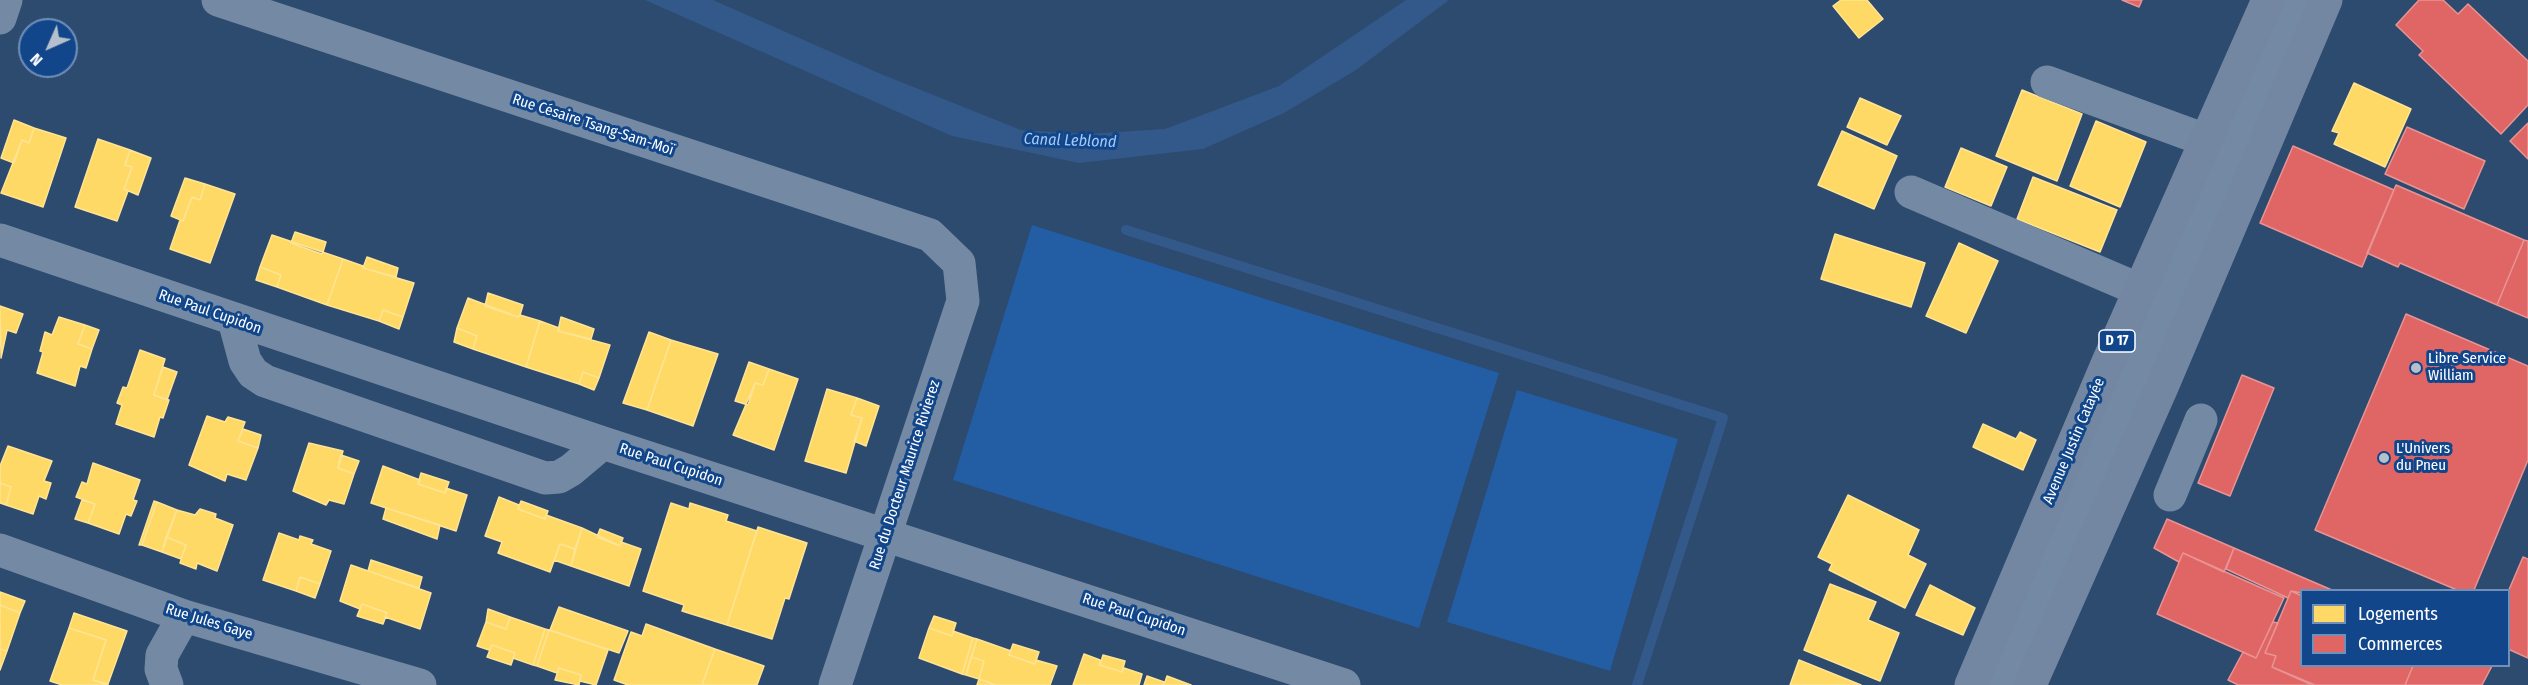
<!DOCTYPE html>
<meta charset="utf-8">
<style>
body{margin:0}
#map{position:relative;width:2528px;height:685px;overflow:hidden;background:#2d4a6f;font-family:"Fira Sans Condensed",sans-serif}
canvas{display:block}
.legend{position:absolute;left:2300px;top:589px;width:210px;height:78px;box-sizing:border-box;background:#11468b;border:2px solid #7090b9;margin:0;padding:8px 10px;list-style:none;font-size:18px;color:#fff}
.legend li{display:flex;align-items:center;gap:12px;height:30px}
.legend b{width:30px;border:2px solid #7090b9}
.north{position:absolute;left:18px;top:18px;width:60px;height:60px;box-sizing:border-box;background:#11468b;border:2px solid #7090b9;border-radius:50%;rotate:225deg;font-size:16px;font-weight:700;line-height:24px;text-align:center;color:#fff}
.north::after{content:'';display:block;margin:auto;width:21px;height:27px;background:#b6c0cd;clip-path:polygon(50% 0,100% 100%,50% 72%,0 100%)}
</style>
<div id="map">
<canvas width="2528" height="685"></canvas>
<ul class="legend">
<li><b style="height:16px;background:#ffd966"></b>Logements</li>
<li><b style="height:16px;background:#e06666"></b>Commerces</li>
</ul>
<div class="north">N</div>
</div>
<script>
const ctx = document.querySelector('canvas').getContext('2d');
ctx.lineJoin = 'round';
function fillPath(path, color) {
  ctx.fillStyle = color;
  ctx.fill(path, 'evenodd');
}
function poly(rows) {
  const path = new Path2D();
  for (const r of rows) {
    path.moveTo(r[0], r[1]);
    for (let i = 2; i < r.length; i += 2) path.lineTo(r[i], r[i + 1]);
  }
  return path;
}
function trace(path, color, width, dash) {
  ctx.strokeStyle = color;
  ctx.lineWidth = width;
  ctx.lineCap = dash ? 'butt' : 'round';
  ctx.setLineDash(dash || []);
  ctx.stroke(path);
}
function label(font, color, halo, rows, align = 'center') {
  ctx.font = font + ' "Fira Sans Condensed",sans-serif';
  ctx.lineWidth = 6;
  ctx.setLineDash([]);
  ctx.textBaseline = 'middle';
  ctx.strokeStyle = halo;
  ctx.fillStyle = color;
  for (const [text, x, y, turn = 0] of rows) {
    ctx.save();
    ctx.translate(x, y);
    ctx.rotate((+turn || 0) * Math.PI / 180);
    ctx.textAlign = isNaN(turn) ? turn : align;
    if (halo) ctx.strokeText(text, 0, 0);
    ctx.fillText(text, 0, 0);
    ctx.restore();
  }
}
fillPath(poly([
 [1032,225,1499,373,1419,628,953,480],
 [1517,390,1678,439,1610,671,1447,622]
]), '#235da3');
fillPath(poly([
 [645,0,713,0,881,74,1021,130,1088,134,1165,129,1279,86,1406,0,1449,0,1356,70,1284,113,1203,149,1079,163,952,136]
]), '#32598a');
const homes = poly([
 [1841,0,1867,0,1883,19,1859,38,1833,6,1841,0],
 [2354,83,2411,109,2385,167,2334,144,2339,133,2332,131,2354,83],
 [2022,90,2082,114,2057,181,1996,156,2022,90],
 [1860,98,1901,116,1887,145,1847,127,1860,98],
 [14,120,34,128,29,143,22,140,14,163,1,158,14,120],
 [2096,121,2146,142,2120,207,2070,186,2096,121],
 [34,128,66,138,43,207,1,193,22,140,29,143,34,128],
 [1842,131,1897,156,1874,209,1818,185,1842,131],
 [98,139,130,150,125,165,132,167,124,189,128,191,117,221,75,207,98,139],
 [1961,148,2007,167,1991,206,1945,187,1961,148],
 [130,150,151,158,138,195,124,189,132,167,125,165,130,150],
 [2033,177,2117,210,2100,252,2017,219,2033,177],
 [185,178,205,184,200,200,192,197,183,221,171,216,185,178],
 [205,184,235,194,210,263,170,249,180,220,183,221,192,197,200,200,205,184],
 [295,232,326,242,323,252,322,254,291,243,295,232],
 [1835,234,1925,263,1911,307,1821,279,1835,234],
 [272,235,343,259,327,305,277,287,281,275,260,267,272,235],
 [1959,243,1998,261,1966,333,1926,316,1959,243],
 [367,257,398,268,396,277,363,268,367,257],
 [343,259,363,266,363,268,414,283,403,317,383,310,379,321,327,305,343,259],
 [260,267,281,275,277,287,256,280,260,267],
 [488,293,523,305,520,315,518,317,485,306,488,293],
 [468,298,518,317,520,315,540,321,526,367,473,349,477,336,457,328,468,298],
 [0,306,23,314,16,333,7,330,1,358,0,306],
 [383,310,403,317,399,329,379,321,383,310],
 [59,317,85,325,78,344,92,349,86,368,80,366,75,386,37,373,43,352,40,351,45,332,52,335,59,317],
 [561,317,594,329,591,339,558,331,561,317],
 [540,321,559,328,558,331,610,345,599,378,583,372,579,384,526,367,540,321],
 [85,325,99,330,92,349,78,344,85,325],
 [457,328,477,336,473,349,454,342,457,328],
 [649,332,671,340,647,410,623,403,649,332],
 [671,340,718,354,693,426,647,410,671,340],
 [140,350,165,359,154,395,169,400,163,418,160,417,154,437,116,424,122,405,117,403,123,387,127,388,140,350],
 [749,362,769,369,763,385,755,383,748,405,735,401,749,362],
 [163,367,177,372,167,400,154,395,163,367],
 [769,369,798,379,774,450,733,435,755,383,763,385,769,369],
 [583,372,599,378,594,390,579,384,583,372],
 [827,389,857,398,851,415,862,418,846,473,805,461,827,389],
 [857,398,879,406,866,446,854,441,862,418,851,415,857,398],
 [207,416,225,422,228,417,245,422,238,441,258,448,246,480,227,474,225,481,189,465,207,416],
 [1983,424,2016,439,2020,432,2036,440,2023,470,1973,447,1983,424],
 [243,429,261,435,258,448,238,441,243,429],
 [309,443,343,451,338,468,354,474,344,504,329,500,326,505,293,491,309,443],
 [8,446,52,461,44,481,51,483,46,499,39,496,33,514,6,505,11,487,0,483,0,466,8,446],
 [341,455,359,461,354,474,338,468,341,455],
 [93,463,140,480,133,500,137,501,131,516,126,514,119,534,88,523,95,504,76,497,82,482,87,484,93,463],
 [383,466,420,480,418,484,445,493,446,488,467,495,456,531,371,503,383,466],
 [421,473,449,482,445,493,418,484,421,473],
 [0,483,11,487,6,505,0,503,0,483],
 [1848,495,1919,530,1908,555,1926,564,1905,608,1829,570,1832,564,1818,557,1848,495],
 [499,497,519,505,518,509,545,519,546,515,582,528,575,549,560,544,550,572,498,553,502,542,485,536,499,497],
 [82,500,95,504,88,523,75,519,82,500],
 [154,501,157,502,142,545,139,545,154,501],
 [521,501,548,511,545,519,518,509,521,501],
 [157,502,177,510,162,552,142,545,157,502],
 [671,503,689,509,690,503,728,515,726,521,757,531,727,625,682,611,684,605,643,591,671,503],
 [386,508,440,525,437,539,383,519,386,508],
 [200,509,216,514,215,518,233,525,217,571,197,563,196,569,180,563,186,545,166,537,177,510,195,515,200,509],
 [758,527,807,543,789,599,785,598,772,639,727,625,758,527],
 [582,528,620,546,621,542,641,549,629,586,571,566,582,528],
 [600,529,623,538,620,546,597,537,600,529],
 [279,533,299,540,300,536,313,540,311,544,331,551,320,584,300,577,296,591,263,580,279,533],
 [166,537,186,545,181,559,162,552,166,537],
 [560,544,575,549,571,566,554,560,560,544],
 [371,560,422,577,419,588,368,571,371,560],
 [351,565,431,593,420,629,385,617,387,613,362,604,360,609,340,601,351,565],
 [300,577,320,584,315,598,296,591,300,577],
 [1830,584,1876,602,1868,620,1899,633,1880,681,1804,650,1830,584],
 [1930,585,1975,608,1963,635,1916,615,1930,585],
 [0,592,25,601,20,613,0,605,0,592],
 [362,604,387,613,383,624,357,616,362,604],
 [0,605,20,613,7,651,0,649,0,605],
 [559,607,628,631,619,653,550,630,559,607],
 [488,609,510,617,506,629,486,622,488,609],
 [74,613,127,631,108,684,93,680,106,640,69,628,74,613],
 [934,616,956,623,952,636,929,628,934,616],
 [510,617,545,629,533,665,513,658,515,653,492,645,489,650,477,646,486,622,506,629,510,617],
 [646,624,715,649,702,685,628,685,614,680,631,632,642,636,646,624],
 [69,628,106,640,93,680,108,685,62,685,50,681,69,628],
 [929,628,952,636,953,631,973,638,962,674,919,658,929,628],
 [545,629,549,630,537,666,533,665,545,629],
 [549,630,608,650,596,685,580,681,581,675,559,668,557,673,537,666,549,630],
 [973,638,977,639,966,675,962,674,973,638],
 [977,639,1011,651,1009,655,1035,664,1036,660,1057,666,1050,685,996,685,979,679,984,661,971,657,977,639],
 [1013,644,1039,652,1035,664,1009,655,1013,644],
 [492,645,515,653,511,665,487,657,492,645],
 [0,649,7,651,0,670,0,649],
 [715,649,764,666,757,685,702,685,715,649],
 [1084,654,1100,660,1100,665,1122,672,1124,668,1142,674,1139,685,1073,685,1084,654],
 [1103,655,1125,661,1122,672,1100,665,1103,655],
 [971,657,984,661,979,679,966,675,971,657],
 [1799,660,1861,685,1790,685,1799,660],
 [559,668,581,675,579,685,555,680,559,668],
 [1147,676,1164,682,1164,685,1144,685,1147,676],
 [1167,676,1191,685,1164,685,1167,676],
 [979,679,996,685,977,685,979,679]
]);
fillPath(homes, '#ffd966');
trace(homes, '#ffe494', 1.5);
const shops = poly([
 [2122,0,2142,0,2139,7,2122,0],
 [2419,0,2443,0,2458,14,2468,4,2528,61,2528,105,2501,134,2419,55,2423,51,2396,25,2419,0],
 [2528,123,2528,159,2510,141,2528,123],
 [2407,127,2485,161,2464,209,2385,174,2407,127],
 [2293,146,2394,190,2362,267,2260,223,2293,146],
 [2396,185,2524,240,2497,305,2400,263,2398,267,2367,253,2396,185],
 [2524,240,2528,241,2528,318,2497,305,2524,240],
 [2406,314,2528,366,2528,460,2474,590,2457,590,2315,530,2406,314],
 [2242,375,2274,388,2230,496,2198,483,2242,375],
 [2167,519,2234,548,2224,572,2183,553,2179,562,2154,548,2167,519],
 [2234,548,2332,590,2302,590,2300,595,2291,591,2288,598,2226,569,2234,548],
 [2183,553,2284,598,2256,658,2157,614,2183,553],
 [2523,557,2528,559,2528,658,2508,649,2508,592,2523,557],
 [2291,591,2302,593,2302,666,2413,666,2405,685,2312,685,2272,667,2276,656,2265,653,2291,591],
 [2273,622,2278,623,2265,653,2276,656,2272,667,2315,685,2238,685,2228,680,2243,652,2256,658,2273,622],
 [2413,666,2492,666,2482,685,2405,685,2413,666]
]);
fillPath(shops, '#e06666');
trace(shops, '#e99494', 1.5);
trace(poly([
 [1126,230,1723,418,1637,685]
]), '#32598a', 10);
trace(poly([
 [218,0,930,235,959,263,963,301,835,685],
 [0,18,6,0],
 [2047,82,2208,141],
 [1911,192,2140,290],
 [0,240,603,443,1344,685],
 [234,320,245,361,253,373,265,381,545,478,559,477,571,470,603,443],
 [2170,495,2201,420],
 [0,550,184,616,420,685],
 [167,685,161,669,162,655,184,616],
 [2002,685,2264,87,2299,0]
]), '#748aa4', 33);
trace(poly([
 [1971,685,2108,362,2268,0],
 [2030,685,2162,387,2326,0]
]), '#7387a2', 33);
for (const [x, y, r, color] of [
 [2416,368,6,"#b6c0cd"],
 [2384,458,6,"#b6c0cd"]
]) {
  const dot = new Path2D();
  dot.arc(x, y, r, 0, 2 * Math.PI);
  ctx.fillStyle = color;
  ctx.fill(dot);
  trace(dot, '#11468b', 2);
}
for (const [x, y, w] of [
 [2117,341,36]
]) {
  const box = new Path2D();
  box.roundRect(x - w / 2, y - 11, w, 22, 4.5);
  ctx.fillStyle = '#11468b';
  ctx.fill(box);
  trace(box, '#fff', 1.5);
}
label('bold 14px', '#fff', null, [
 ["D 17",2117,341]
]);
label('15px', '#fff', '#11468b', [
 ["Rue Césaire Tsang-Sam-Moï",593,125,18],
 ["Rue Paul Cupidon",210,312,19],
 ["Avenue Justin Catayée",2074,441,-67],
 ["Rue Paul Cupidon",671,465,18],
 ["Rue du Docteur Maurice Rivierez",905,475,-72],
 ["Rue Paul Cupidon",1134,615,18],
 ["Rue Jules Gaye",209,622,17]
]);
label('15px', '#fff', '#11468b', [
 ["Libre Service",2428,359],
 ["William",2428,376],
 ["L'Univers",2396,449],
 ["du Pneu",2396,466]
], 'left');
label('italic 16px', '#a3caf9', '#11468b', [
 ["Canal Leblond",1070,141,2]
]);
</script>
